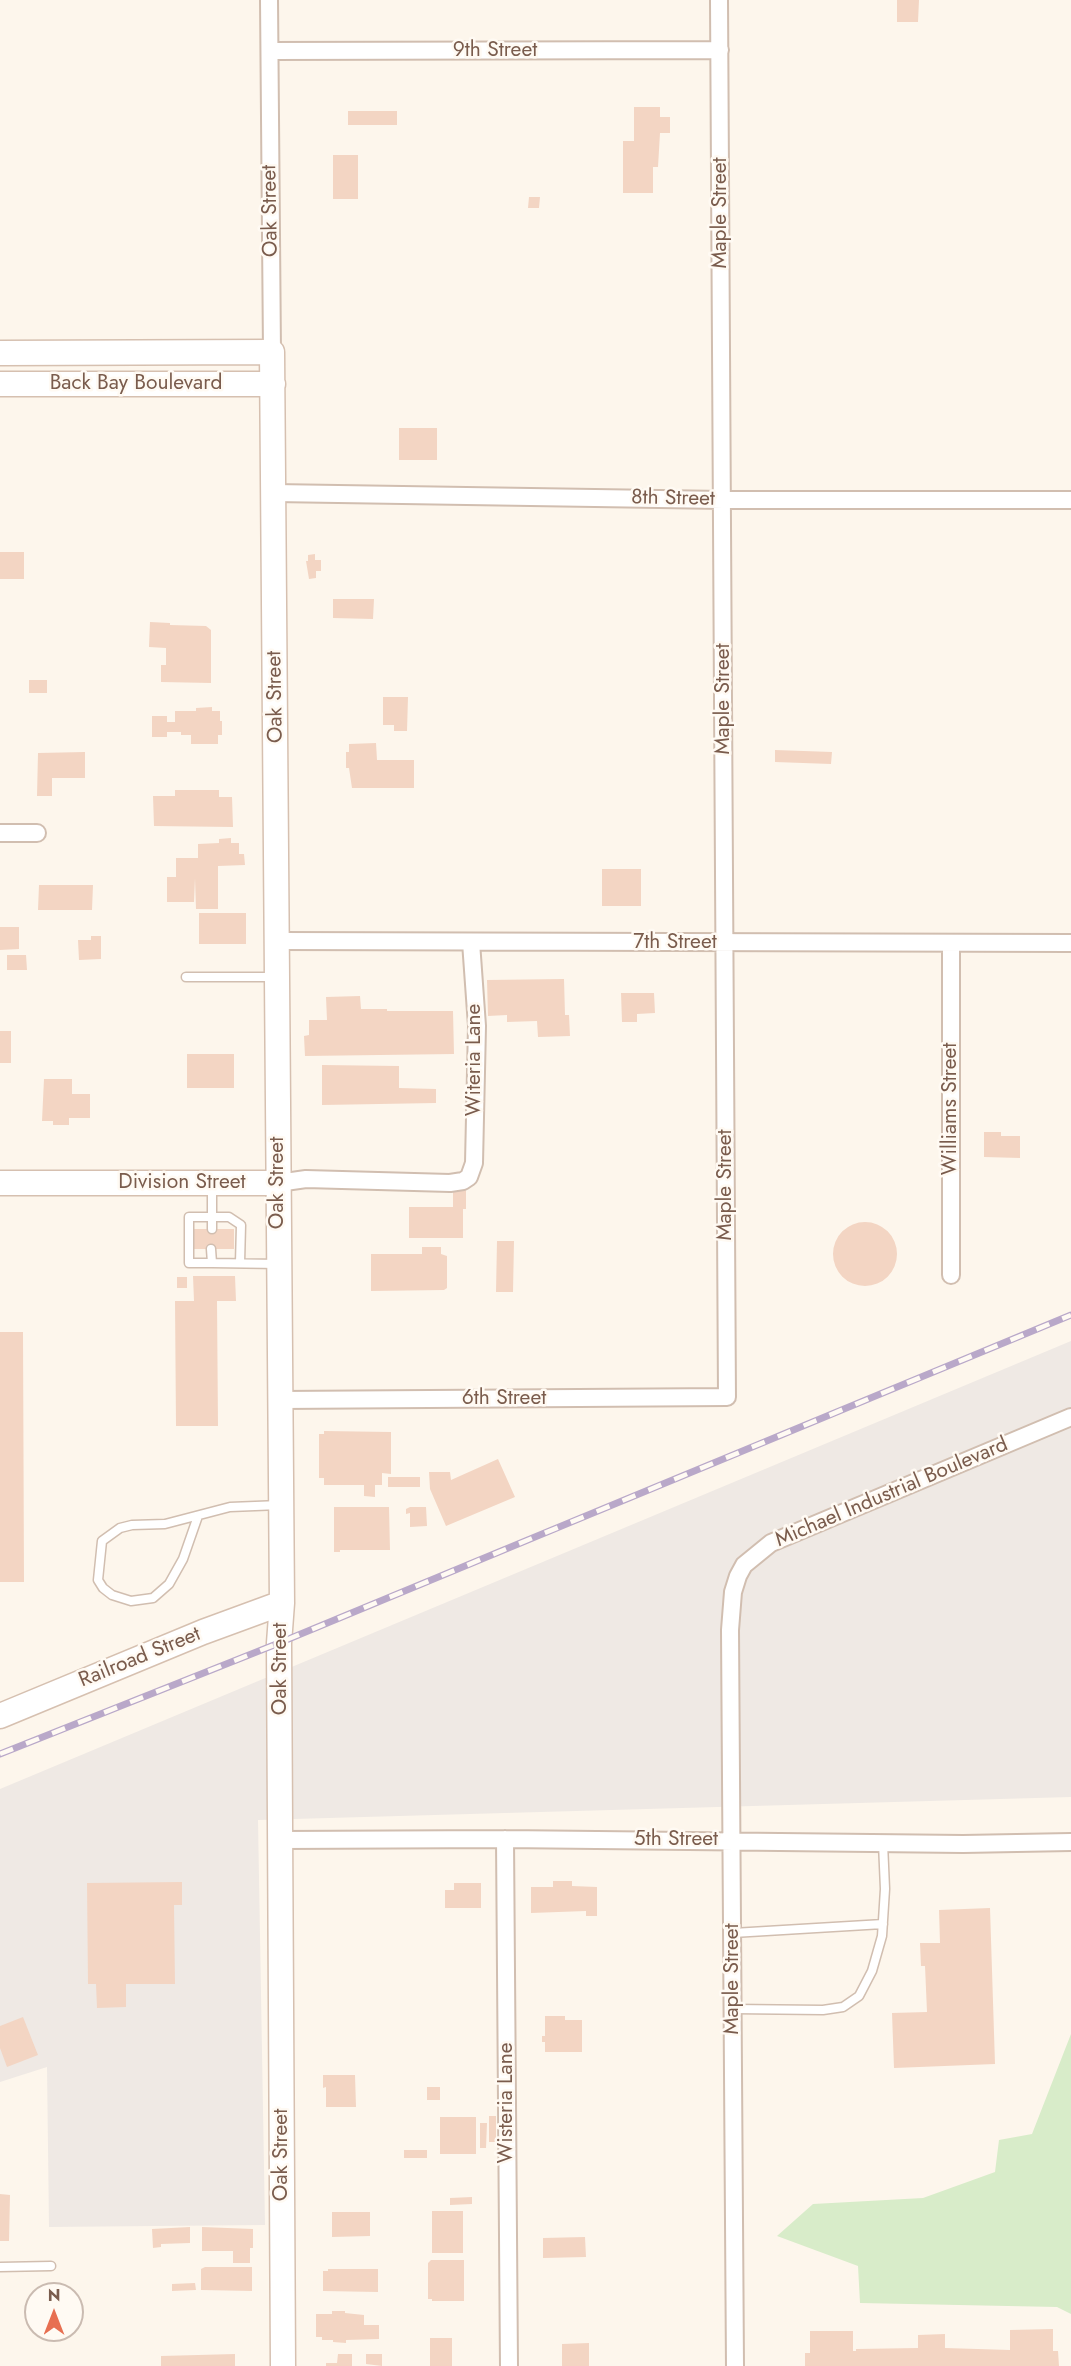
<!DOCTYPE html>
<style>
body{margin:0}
#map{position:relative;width:1071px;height:2366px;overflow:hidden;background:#fdf6ec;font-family:Jost,sans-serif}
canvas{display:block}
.north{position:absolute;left:24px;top:2282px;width:60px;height:60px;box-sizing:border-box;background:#fffaf3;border:2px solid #cabbb1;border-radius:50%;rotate:0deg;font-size:16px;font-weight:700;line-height:24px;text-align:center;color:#7a5c4d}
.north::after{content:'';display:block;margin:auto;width:21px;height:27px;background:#e76f51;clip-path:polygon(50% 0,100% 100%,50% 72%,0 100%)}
</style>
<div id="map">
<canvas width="1071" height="2366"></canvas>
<div class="north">N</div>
</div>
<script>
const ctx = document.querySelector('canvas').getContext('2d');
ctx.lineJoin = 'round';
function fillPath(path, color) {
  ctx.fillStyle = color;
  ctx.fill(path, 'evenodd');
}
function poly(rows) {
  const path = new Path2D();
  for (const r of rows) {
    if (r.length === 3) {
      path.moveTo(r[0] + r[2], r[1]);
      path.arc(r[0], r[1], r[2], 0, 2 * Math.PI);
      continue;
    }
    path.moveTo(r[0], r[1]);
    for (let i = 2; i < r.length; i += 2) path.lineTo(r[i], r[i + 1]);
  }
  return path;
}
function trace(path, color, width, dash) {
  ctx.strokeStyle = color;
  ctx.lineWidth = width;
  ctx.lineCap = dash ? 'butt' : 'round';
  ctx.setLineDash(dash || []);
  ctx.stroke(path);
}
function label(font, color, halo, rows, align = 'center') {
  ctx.font = font + ' Jost,sans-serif';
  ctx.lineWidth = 5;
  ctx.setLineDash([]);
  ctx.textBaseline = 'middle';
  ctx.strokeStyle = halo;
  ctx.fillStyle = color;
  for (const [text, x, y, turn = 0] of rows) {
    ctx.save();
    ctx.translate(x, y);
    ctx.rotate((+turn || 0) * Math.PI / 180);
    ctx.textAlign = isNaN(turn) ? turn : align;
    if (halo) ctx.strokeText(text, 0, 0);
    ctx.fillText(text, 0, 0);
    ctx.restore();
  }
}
fillPath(poly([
 [1071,1341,1071,1797,258,1820,265,2225,49,2227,47,2067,0,2082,0,1789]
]), '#efe9e4');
fillPath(poly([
 [1071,2034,1071,2314,1057,2307,860,2303,858,2266,777,2236,813,2204,923,2198,995,2172,999,2140,1032,2134]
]), '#d8ecc9');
fillPath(poly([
 [897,0,919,0,918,22,897,22],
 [634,107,660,107,660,117,670,117,670,133,660,133,658,167,653,167,653,193,623,193,623,141,634,141],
 [348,111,397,111,397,125,348,125],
 [333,155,358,155,358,199,333,199],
 [529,197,540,197,539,208,528,208],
 [399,428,437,428,437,460,399,460],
 [0,552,24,552,24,579,0,579],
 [315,554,315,560,321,560,321,571,316,571,316,578,309,579,306,561,308,561,308,555],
 [333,599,374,599,373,619,333,618],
 [150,622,170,623,170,625,206,626,211,630,211,683,161,682,161,665,166,665,166,648,149,647],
 [29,680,47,680,47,693,29,693],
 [383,697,408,697,407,731,394,731,394,725,383,725],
 [212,707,212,711,220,711,220,721,222,721,222,735,218,735,218,744,191,744,191,735,181,735,181,732,167,732,167,737,152,737,152,716,167,716,167,722,175,722,175,711,196,711,196,708],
 [376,743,377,760,414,760,414,788,352,788,349,768,346,768,346,752,349,752,349,744],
 [775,750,832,752,831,764,775,762],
 [85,752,85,778,52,778,52,796,37,796,38,753],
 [175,790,219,790,219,797,232,797,233,827,154,826,153,796,175,796],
 [231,838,231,843,239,843,239,854,244,854,245,865,218,866,218,909,196,909,195,878,194,902,167,902,167,877,176,877,176,858,198,858,198,844,219,843,219,839],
 [602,869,641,869,641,906,602,906],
 [39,885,93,885,92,910,38,910],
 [199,913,246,913,246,944,199,944],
 [0,927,19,927,19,949,0,950],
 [91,936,101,936,101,959,79,960,78,940,91,940],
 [7,955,26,955,27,970,7,970],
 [564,979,565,1015,569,1015,570,1036,538,1037,537,1021,507,1022,507,1015,488,1016,487,980],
 [621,993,654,993,655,1013,637,1014,637,1022,622,1022],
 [360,996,361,1009,387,1009,387,1011,453,1011,454,1054,305,1056,304,1036,309,1035,309,1020,327,1020,326,997],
 [0,1031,11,1031,11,1063,0,1063],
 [187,1054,234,1054,234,1088,187,1088],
 [322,1065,399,1066,399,1088,436,1089,436,1103,322,1105],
 [44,1079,72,1079,72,1094,90,1094,90,1118,69,1118,69,1125,53,1125,53,1121,42,1121],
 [984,1132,1001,1132,1001,1136,1020,1136,1020,1158,984,1157],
 [453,1189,466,1189,466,1209,463,1209,463,1238,409,1238,409,1207,453,1207],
 [865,1254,32],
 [191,1229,234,1229,234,1249,191,1249],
 [497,1241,514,1241,513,1292,496,1292],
 [422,1247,441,1247,441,1254,447,1256,447,1288,444,1290,371,1291,371,1254,422,1254],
 [193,1276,235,1276,236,1301,217,1301,218,1426,176,1426,175,1301,194,1301],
 [177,1277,187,1277,187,1288,177,1288],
 [0,1332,23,1332,24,1582,0,1582],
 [324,1431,391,1432,391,1474,382,1473,382,1485,375,1485,375,1497,364,1496,364,1485,324,1485,324,1478,319,1478,319,1434,324,1434],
 [498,1459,515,1497,446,1526,430,1489,429,1472,450,1472,451,1480],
 [388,1477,420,1477,420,1487,388,1487],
 [334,1507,389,1507,390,1550,340,1550,340,1552,334,1552],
 [410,1507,426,1507,427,1526,410,1527,410,1513,406,1514,406,1509],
 [553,1881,572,1881,572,1886,597,1887,597,1916,586,1916,586,1911,531,1913,531,1887,553,1887],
 [182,1882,182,1905,174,1905,175,1984,126,1984,126,2007,97,2008,96,1984,88,1984,87,1883],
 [454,1883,481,1883,481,1908,445,1908,445,1890,454,1890],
 [990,1908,995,2064,894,2068,892,2013,927,2012,925,1966,921,1966,920,1943,940,1943,939,1910],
 [545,2016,565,2016,565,2020,582,2020,582,2052,545,2052,545,2042,542,2042,542,2036,545,2036],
 [23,2017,38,2055,7,2067,0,2048,0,2026],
 [323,2075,355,2075,356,2107,326,2107,326,2087,323,2088],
 [427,2087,440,2087,440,2100,427,2100],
 [489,2116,496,2116,496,2142,489,2142],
 [440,2117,476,2117,476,2154,440,2154],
 [480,2123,487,2123,486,2148,480,2148],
 [404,2150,427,2150,427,2158,404,2158],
 [0,2194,10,2195,9,2241,0,2241],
 [472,2197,472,2204,450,2205,450,2198],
 [432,2211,463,2211,463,2253,432,2253],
 [332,2212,370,2212,370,2236,332,2237],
 [190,2227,190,2243,161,2244,161,2247,153,2248,152,2229],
 [202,2227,253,2229,253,2248,250,2248,250,2263,233,2263,233,2251,202,2251],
 [585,2237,586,2257,543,2258,543,2238],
 [431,2260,464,2260,464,2301,432,2301,432,2299,428,2299,428,2263],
 [205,2267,252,2267,252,2291,201,2290,201,2269],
 [328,2269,378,2269,378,2292,323,2291,323,2271,328,2271],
 [195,2283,196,2290,172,2291,172,2284],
 [332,2311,345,2311,345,2313,364,2315,364,2325,379,2325,379,2339,346,2340,346,2343,333,2342,333,2340,322,2340,322,2337,316,2337,316,2314,332,2314],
 [1053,2329,1053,2351,1058,2351,1059,2366,805,2366,805,2353,810,2353,810,2331,853,2331,853,2351,856,2351,856,2349,918,2348,918,2335,945,2334,945,2348,1010,2350,1010,2330],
 [430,2338,452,2338,452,2366,430,2366],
 [589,2343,589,2366,562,2366,562,2344],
 [235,2354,235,2366,161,2366,161,2356],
 [338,2354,352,2354,352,2366,326,2366,326,2363,337,2363],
 [366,2354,382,2354,382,2366,366,2364]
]), '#f3d5c3');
const lane = poly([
 [186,977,275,977],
 [212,1229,212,1184],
 [211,1249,212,1263,279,1264],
 [212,1263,189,1263,189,1217,229,1217,241,1225,240,1263],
 [198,1516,183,1559,169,1584,153,1598,131,1601,112,1595,103,1588,98,1580,102,1541,120,1528,132,1525,165,1524,230,1507,280,1505],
 [733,1933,883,1924],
 [733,2009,823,2010,843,2007,859,1996,872,1971,882,1936,885,1889,883,1843],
 [0,2267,51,2266]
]);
const street = poly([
 [269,0,272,352],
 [270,51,720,50],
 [274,493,723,500,1071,500],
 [0,833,37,833],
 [278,941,1071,943],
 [951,943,951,1275],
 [278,1183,306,1179,450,1183,463,1181,469,1177,474,1163,477,1026,471,942],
 [280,1400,727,1397,719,0],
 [505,1839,509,2366],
 [281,1840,505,1839,963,1844,1071,1842],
 [735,2366,730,1630,733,1592,738,1576,744,1565,771,1543,1071,1417]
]);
const secondary = poly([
 [0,353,272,352,282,1603,279,1643,283,2366],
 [0,384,273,384],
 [0,1183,278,1183],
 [0,1716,203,1632,282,1603]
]);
trace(lane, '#d1beb0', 11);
trace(street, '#d1beb0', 20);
trace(secondary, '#d6c0b0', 27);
trace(lane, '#fff', 8);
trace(street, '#fff', 16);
trace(secondary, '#fff', 24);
const rail = poly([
 [0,1754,279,1643,1071,1315]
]);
trace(rail, '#b9a8c9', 7);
trace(rail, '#fffaf3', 4.5, [14]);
label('21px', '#7a5c4d', '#fffaf3', [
 ["9th Street",495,51],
 ["Oak Street",271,211,-91],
 ["Maple Street",721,213,-90],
 ["Back Bay Boulevard",136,384],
 ["8th Street",673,499,1],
 ["Oak Street",276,697,-91],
 ["Maple Street",724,699,-90],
 ["7th Street",675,943],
 ["Witeria Lane",475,1060,-90],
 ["Williams Street",951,1109,-90],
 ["Division Street",182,1183],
 ["Oak Street",278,1183,-90],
 ["Maple Street",726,1185,-90],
 ["6th Street",504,1399],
 ["Michael Industrial Boulevard",892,1493,-23],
 ["Railroad Street",140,1658,-22],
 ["Oak Street",281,1669,-90],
 ["5th Street",676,1840],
 ["Maple Street",733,1979,-90],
 ["Wisteria Lane",507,2103,-90],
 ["Oak Street",282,2155,-90]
]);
</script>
